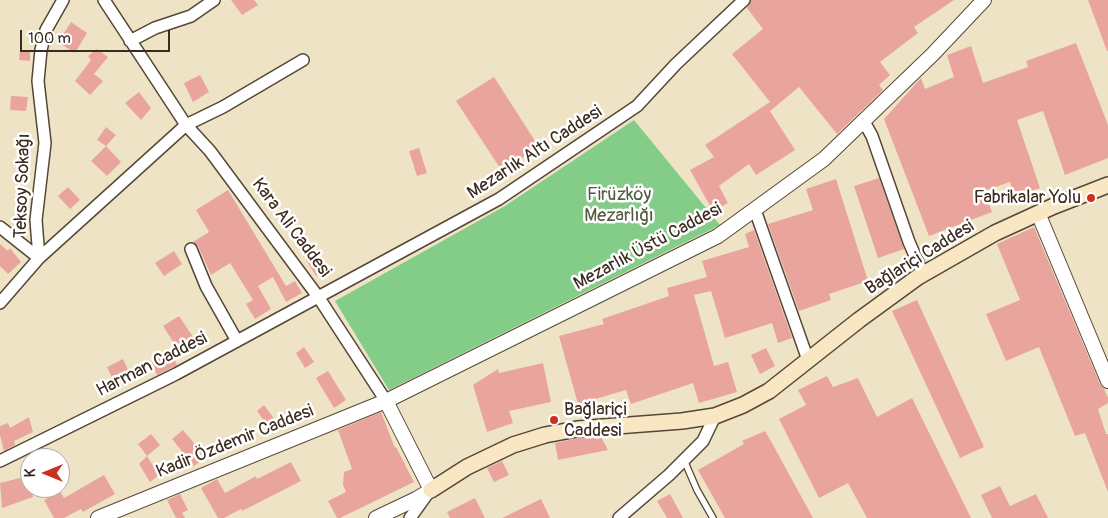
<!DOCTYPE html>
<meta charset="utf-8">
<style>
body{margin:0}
#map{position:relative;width:1108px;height:518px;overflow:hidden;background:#eee4c5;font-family:Pangolin,sans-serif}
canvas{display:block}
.north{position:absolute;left:20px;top:448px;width:50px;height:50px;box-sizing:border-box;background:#fff;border:1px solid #b1aaa5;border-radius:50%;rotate:270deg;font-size:14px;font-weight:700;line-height:20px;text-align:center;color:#3b2a1e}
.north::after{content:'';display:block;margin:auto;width:18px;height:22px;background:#c8321e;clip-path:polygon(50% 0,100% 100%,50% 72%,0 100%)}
.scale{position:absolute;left:20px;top:30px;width:150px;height:22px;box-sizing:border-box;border:2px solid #3b2a1e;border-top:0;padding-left:6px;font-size:15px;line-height:18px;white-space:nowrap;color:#3b2a1e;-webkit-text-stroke:4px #fff;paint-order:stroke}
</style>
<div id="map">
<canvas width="1108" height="518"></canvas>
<div class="north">K</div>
<div class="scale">100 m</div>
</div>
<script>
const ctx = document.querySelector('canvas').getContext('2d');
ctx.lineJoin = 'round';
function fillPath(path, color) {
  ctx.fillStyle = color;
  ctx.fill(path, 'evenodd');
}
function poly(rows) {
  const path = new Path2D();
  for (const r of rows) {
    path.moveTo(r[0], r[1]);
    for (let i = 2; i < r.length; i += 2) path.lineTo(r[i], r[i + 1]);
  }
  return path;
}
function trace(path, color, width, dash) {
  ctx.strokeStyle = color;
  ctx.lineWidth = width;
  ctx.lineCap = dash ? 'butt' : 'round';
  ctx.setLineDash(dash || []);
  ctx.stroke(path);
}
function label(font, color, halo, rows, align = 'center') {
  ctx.font = font + ' Pangolin,sans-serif';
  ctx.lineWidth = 5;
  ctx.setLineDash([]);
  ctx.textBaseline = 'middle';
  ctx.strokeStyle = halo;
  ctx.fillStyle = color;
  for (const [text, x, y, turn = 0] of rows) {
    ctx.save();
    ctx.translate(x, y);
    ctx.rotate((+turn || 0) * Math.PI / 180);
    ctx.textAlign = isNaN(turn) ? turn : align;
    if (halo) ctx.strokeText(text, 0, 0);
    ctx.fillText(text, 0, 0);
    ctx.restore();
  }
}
fillPath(poly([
 [634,120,720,225,389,390,335,301,505,206]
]), '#83cd89');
fillPath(poly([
 [231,0,254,0,258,5,242,15],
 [751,0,954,0,914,27,918,33,880,62,890,75,879,85,883,90,837,134,799,87,770,111,795,150,756,175,749,164,719,186,728,203,713,211,690,170,714,157,705,145,770,102,732,54,763,29,747,8],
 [1088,0,1108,0,1108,51,1107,51],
 [71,22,87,33,75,53,58,42],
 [1076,43,1108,125,1108,158,1065,175,1043,111,1017,120,1040,188,1014,197,1010,182,984,191,992,212,929,236,884,119,921,78,925,89,954,77,947,55,971,46,983,83,1028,67,1026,61],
 [97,49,108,57,94,74,103,81,90,95,75,81,91,60,88,56],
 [20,50,30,51,30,61,19,60],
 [200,75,209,92,193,102,184,83],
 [494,77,539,147,502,171,456,101],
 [139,92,151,108,141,120,125,103],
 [11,96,28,97,26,111,10,110],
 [106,127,116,135,106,146,97,140],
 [106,146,121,162,107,176,91,161],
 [419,148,427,173,417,176,409,151],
 [879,178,904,249,878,258,854,186],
 [836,179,868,281,829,294,831,300,799,311,768,224,813,210,806,189],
 [68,187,80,200,70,209,58,196],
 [228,190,286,286,295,281,302,293,286,302,273,277,258,286,271,309,255,319,246,304,253,300,230,263,211,275,198,246,193,242,209,232,196,210],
 [1034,227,1100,384,1104,389,1108,398,1108,403,1098,409,1106,434,1108,434,1108,492,1085,433,1075,436,1039,347,1006,361,986,314,1020,300,997,244],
 [754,230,792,338,778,343,772,323,725,338,711,291,694,295,714,366,728,362,737,392,699,403,693,383,631,404,626,390,578,404,559,336,604,324,602,319,669,296,667,288,707,277,702,261,749,247,745,234],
 [0,244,8,251,10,248,21,262,8,274,0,266],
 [174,251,182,264,164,276,155,263],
 [316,254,326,270,316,276,306,260],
 [917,300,984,447,960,458,892,311],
 [179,316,195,340,179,351,163,326],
 [304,347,314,362,305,368,296,353],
 [766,348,775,366,760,374,751,355],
 [171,352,177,365,157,375,151,362],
 [123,359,133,380,117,388,107,367],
 [543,363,551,402,509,411,513,423,487,432,473,385,498,369,499,373],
 [328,371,346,400,334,408,316,378],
 [827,376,833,387,858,378,877,417,912,398,971,518,867,518,848,483,819,498,779,419,806,405,798,390],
 [264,405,281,428,273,434,257,411],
 [381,412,395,448,396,447,414,482,340,518,337,518,328,501,346,492,343,485,344,472,352,469,338,430],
 [29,417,33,432,14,441,15,445,4,451,0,435,0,426,8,423,10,428],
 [183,430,206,457,194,466,172,439],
 [765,431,772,443,813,518,725,518,698,470,744,444,742,441],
 [151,434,160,445,147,456,159,475,150,482,139,464,147,456,138,444],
 [601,437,608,450,558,460,555,443,578,438],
 [502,461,509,475,494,482,487,468],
 [291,462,301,481,242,511,241,509,224,518,218,518,201,488,217,479,225,493,256,476,257,479],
 [104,475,115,494,83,512,81,509,64,518,54,518,44,500,60,491,64,498],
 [20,478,22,483,30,480,33,497,2,508,0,483],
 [1000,486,1010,506,1036,494,1048,518,992,518,981,495],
 [180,494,188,510,182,513,185,518,176,518,167,500],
 [670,494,683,518,667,518,657,501],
 [475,498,485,518,450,518,447,512],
 [541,499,550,518,502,518]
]), '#e9a59d');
const service = poly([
 [684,460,697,490,713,518]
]);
const minor = poly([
 [104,0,186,125,210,151,319,298,386,401],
 [130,41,155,28,191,16,214,0],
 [863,120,872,136,909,242,923,274],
 [755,210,808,360],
 [0,227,39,258],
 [191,249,206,286,237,341],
 [39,258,36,220,45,143,38,81,41,50,46,30,63,0],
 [0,303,39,258,186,125,223,107,303,60],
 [0,461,176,374,499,199,637,106,676,64,744,0],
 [410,518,428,493],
 [619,518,669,475,703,441,715,416]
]);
const tertiary = poly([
 [1038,213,1108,381],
 [98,518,386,401,718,236,824,159,933,54,984,0],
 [376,518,416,499,431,490,386,401]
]);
const secondary = poly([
 [431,490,467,467,513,445,545,435,577,429,682,421,715,416,743,405,769,391,859,320,918,277,995,233,1054,206,1108,185]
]);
trace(service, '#564637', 8);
trace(minor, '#564637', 14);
trace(tertiary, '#564637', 16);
trace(secondary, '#564637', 18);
trace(service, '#fff', 5.5);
trace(minor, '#fff', 11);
trace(tertiary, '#fff', 14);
trace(secondary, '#f9e7c3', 15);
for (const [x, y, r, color] of [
 [1091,198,5,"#c8321e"],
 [554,420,5,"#c8321e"]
]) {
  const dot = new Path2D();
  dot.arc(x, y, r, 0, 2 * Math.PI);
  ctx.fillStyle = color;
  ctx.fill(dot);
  trace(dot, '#fff', 2);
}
label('18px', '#3b2a1e', '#fff', [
 ["Mezarlık Altı Caddesi",535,153,-33],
 ["Teksoy Sokağı",23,186,-88],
 ["Kara Ali Caddesi",291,228,53],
 ["Mezarlık Üstü Caddesi",648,247,-28],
 ["Bağlariçi Caddesi",920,258,-32],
 ["Harman Caddesi",152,365,-27],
 ["Kadir Özdemir Caddesi",235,442,-22]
]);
label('18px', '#515b3e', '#fff', [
 ["Firüzköy",619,195],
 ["Mezarlığı",619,216]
]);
label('18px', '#3b2a1e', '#fff', [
 ["Fabrikalar Yolu",1081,198],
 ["Bağlariçi",564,410,"left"],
 ["Caddesi",564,431,"left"]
], 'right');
</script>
